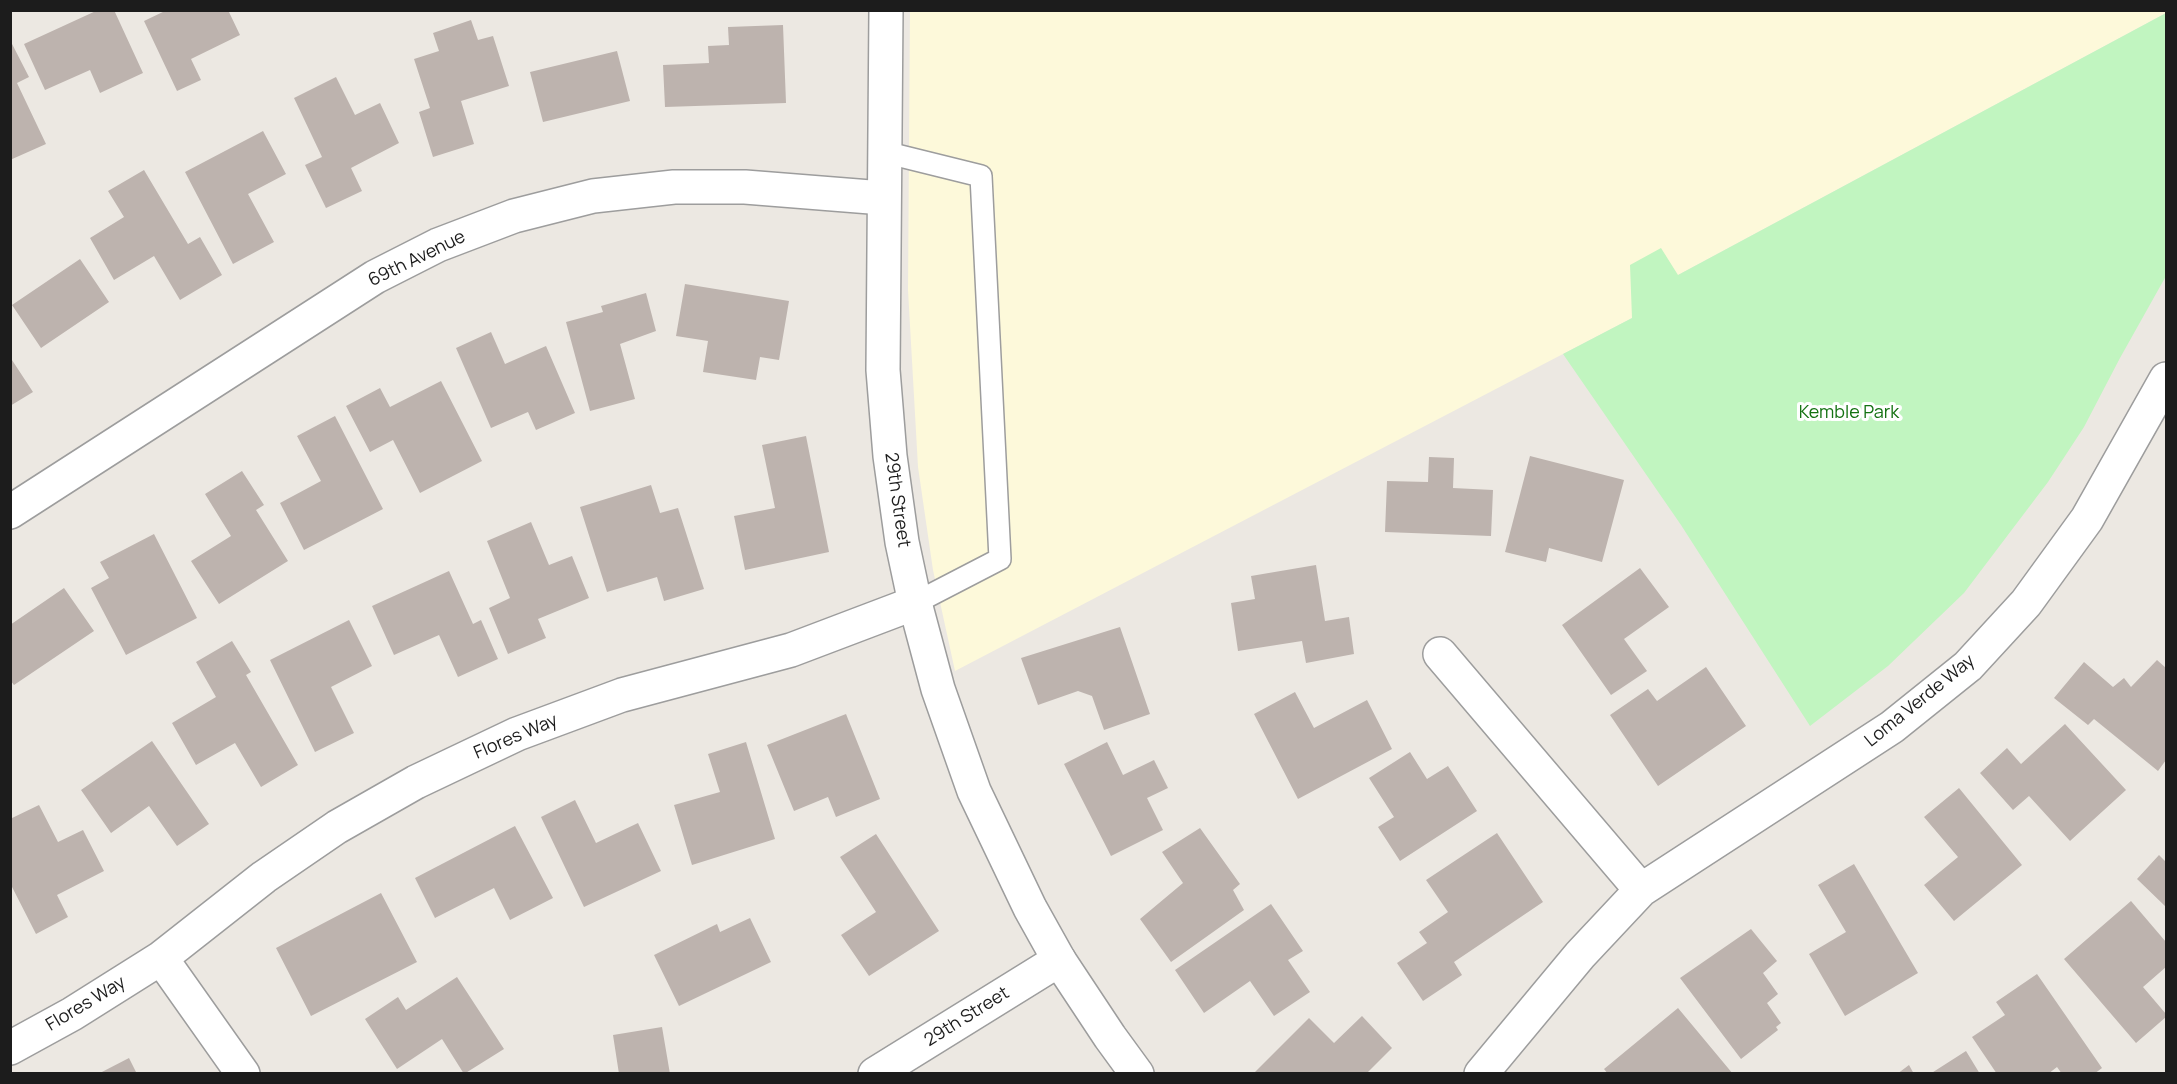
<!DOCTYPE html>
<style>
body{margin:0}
#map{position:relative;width:2177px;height:1084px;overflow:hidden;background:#ece8e2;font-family:Manrope,sans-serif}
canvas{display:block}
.frame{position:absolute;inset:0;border:12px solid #1c1c1c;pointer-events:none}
</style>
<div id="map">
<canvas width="2177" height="1084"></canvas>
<div class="frame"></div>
</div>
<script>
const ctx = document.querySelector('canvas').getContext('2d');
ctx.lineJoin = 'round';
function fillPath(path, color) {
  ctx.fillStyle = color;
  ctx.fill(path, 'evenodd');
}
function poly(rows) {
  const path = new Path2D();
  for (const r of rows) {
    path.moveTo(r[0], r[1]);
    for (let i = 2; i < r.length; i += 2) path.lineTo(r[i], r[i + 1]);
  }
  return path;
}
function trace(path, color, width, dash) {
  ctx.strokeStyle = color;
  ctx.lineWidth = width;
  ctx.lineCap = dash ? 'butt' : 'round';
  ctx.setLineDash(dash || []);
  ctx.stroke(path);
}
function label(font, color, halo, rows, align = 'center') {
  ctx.font = font + ' Manrope,sans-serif';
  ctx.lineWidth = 6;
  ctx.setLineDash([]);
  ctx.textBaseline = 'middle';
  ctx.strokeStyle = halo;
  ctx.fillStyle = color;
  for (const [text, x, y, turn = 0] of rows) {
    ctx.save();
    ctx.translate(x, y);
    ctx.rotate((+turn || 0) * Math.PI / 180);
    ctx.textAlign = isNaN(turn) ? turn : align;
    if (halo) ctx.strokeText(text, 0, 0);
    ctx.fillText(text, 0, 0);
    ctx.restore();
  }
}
fillPath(poly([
 [910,11,2166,11,2166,13,1678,275,1632,318,955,671,933,570,918,467,908,290]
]), '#fdf9da');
fillPath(poly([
 [2166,13,2166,276,2120,358,2084,427,2048,482,1964,593,1888,666,1810,726,1681,525,1563,354,1632,318,1630,265,1661,248,1678,275]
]), '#c1f5c0');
fillPath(poly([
 [98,10,114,10,143,73,100,93,90,70,45,90,24,44],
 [167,10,228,10,240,35,191,59,201,80,177,91,144,21],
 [471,20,478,40,493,36,509,86,461,101,474,144,433,157,419,112,430,108,414,59,439,51,433,33],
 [783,25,786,103,665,107,663,65,709,63,708,46,729,45,728,27],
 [10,40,29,77,17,83,46,144,10,160],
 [617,51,630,101,543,122,530,72],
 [336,77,355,115,380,103,399,143,351,168,362,191,326,208,305,165,322,157,294,98],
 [263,131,286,174,248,194,274,242,233,264,185,172],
 [144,170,188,244,200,237,222,275,180,300,154,256,114,280,90,238,124,217,108,191],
 [80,259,109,302,41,348,12,305],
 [685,284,789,301,779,360,760,357,756,380,703,372,708,341,676,336],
 [646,293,656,331,620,344,635,399,590,411,566,322,603,312,601,306],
 [491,332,505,364,546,346,575,413,536,430,528,412,491,428,456,348],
 [10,357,33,392,10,406],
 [441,381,482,461,420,493,393,440,370,452,346,406,380,388,390,407],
 [335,416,383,509,304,550,280,503,321,481,297,436],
 [806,436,829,552,745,570,734,516,775,508,762,445],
 [1530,456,1624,480,1602,562,1549,548,1546,562,1505,552],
 [1429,457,1454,458,1453,488,1493,490,1491,536,1385,532,1387,481,1428,482],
 [242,471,264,505,256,510,288,561,219,604,191,561,231,536,205,494],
 [651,485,660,513,678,508,704,589,664,601,657,577,607,592,580,507],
 [531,522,549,565,572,556,589,598,538,619,546,638,508,654,489,608,510,598,487,541],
 [154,534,197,618,126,655,91,588,109,578,100,562],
 [1316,565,1325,621,1349,617,1354,654,1306,663,1302,641,1238,651,1231,603,1255,599,1251,576],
 [1640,568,1669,607,1624,639,1647,671,1611,695,1562,625],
 [449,571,473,624,481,620,498,659,458,677,439,635,394,655,372,606],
 [64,588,94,631,14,685,10,680,10,625],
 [349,620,372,666,331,687,354,733,315,752,270,660],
 [1120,627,1150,714,1104,730,1092,696,1078,691,1038,705,1021,658],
 [232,641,251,672,246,675,298,765,261,787,235,743,196,765,172,723,216,697,196,662],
 [2157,660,2166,668,2166,760,2158,771,2094,719,2088,725,2054,698,2084,662,2113,687,2124,678,2131,687],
 [1706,667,1746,726,1658,786,1610,715,1648,689,1657,701],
 [1295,692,1314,728,1367,700,1392,749,1298,799,1254,714],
 [846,714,880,799,836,817,828,797,794,811,767,745],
 [2065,724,2126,790,2070,841,2029,796,2013,810,1980,773,2007,748,2021,764],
 [152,741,209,824,177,846,149,806,111,833,81,790],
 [746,742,775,839,692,865,674,805,720,792,708,754],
 [1107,742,1123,775,1154,760,1168,788,1147,798,1163,830,1111,856,1064,764],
 [1410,752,1427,779,1448,766,1477,811,1400,861,1378,827,1394,817,1369,778],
 [1959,788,2022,865,1954,921,1924,885,1958,857,1924,817],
 [575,800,596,843,638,823,661,871,584,907,541,817],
 [39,805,58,842,83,830,104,871,57,895,68,917,36,934,10,883,10,819],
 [515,826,553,898,510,920,494,888,435,918,415,878],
 [1200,828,1240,884,1233,890,1244,910,1171,962,1140,919,1183,883,1162,852],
 [1497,833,1543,902,1454,962,1462,975,1423,1001,1397,963,1427,943,1419,932,1448,912,1426,880],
 [876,834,939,931,869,976,841,935,876,912,840,857],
 [2159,855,2166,862,2166,907,2137,879],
 [1854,864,1918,973,1845,1016,1809,954,1846,932,1818,885],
 [381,893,417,962,311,1016,276,948],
 [2131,901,2166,942,2166,967,2143,987,2166,1014,2166,1017,2136,1043,2064,959],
 [1271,904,1303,951,1288,960,1310,992,1274,1016,1250,981,1204,1013,1175,970],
 [750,918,771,962,679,1006,654,955,717,924,720,932],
 [1751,929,1777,961,1763,973,1778,994,1767,1003,1781,1023,1776,1027,1778,1030,1741,1059,1680,978],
 [2037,974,2102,1068,2094,1074,2062,1074,2057,1067,2048,1074,1997,1074,1972,1037,2005,1015,1996,1002],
 [457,977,504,1049,464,1074,442,1039,397,1069,365,1019,398,997,406,1010],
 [1678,1008,1733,1074,1608,1074,1604,1069],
 [1362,1016,1392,1048,1366,1074,1253,1074,1309,1018,1334,1043],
 [662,1027,670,1074,619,1074,613,1035],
 [1966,1051,1980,1074,1930,1074],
 [129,1058,137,1074,98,1074],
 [1909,1065,1914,1074,1897,1074]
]), '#bdb3ae');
const service = poly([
 [884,152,981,176,1000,559,915,603]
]);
const minor = poly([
 [10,512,375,277,438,245,514,216,593,196,674,187,745,187,883,198],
 [1440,654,1641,890],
 [161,958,243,1074],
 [10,1048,72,1014,161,958,264,877,337,827,416,782,517,734,622,695,791,650,915,603],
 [875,1074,1059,960],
 [1481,1074,1580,955,1641,890,1892,727,1968,666,2026,603,2087,519,2166,379]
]);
const tertiary = poly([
 [886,10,883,370,890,456,902,542,915,603,938,689,974,791,1030,908,1059,960,1110,1037,1137,1074]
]);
trace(service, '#9d9d9d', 24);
trace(minor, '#9d9d9d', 36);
trace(tertiary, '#9d9d9d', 36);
trace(service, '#fff', 21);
trace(minor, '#fff', 33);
trace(tertiary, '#fff', 33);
label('18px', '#1c1c1c', '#fff', [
 ["69th Avenue",417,259,-26],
 ["29th Street",897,500,82],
 ["Loma Verde Way",1920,701,-39],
 ["Flores Way",516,737,-23],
 ["Flores Way",86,1004,-31],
 ["29th Street",967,1017,-32]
]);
label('18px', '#147212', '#fff', [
 ["Kemble Park",1849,413]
]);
</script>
